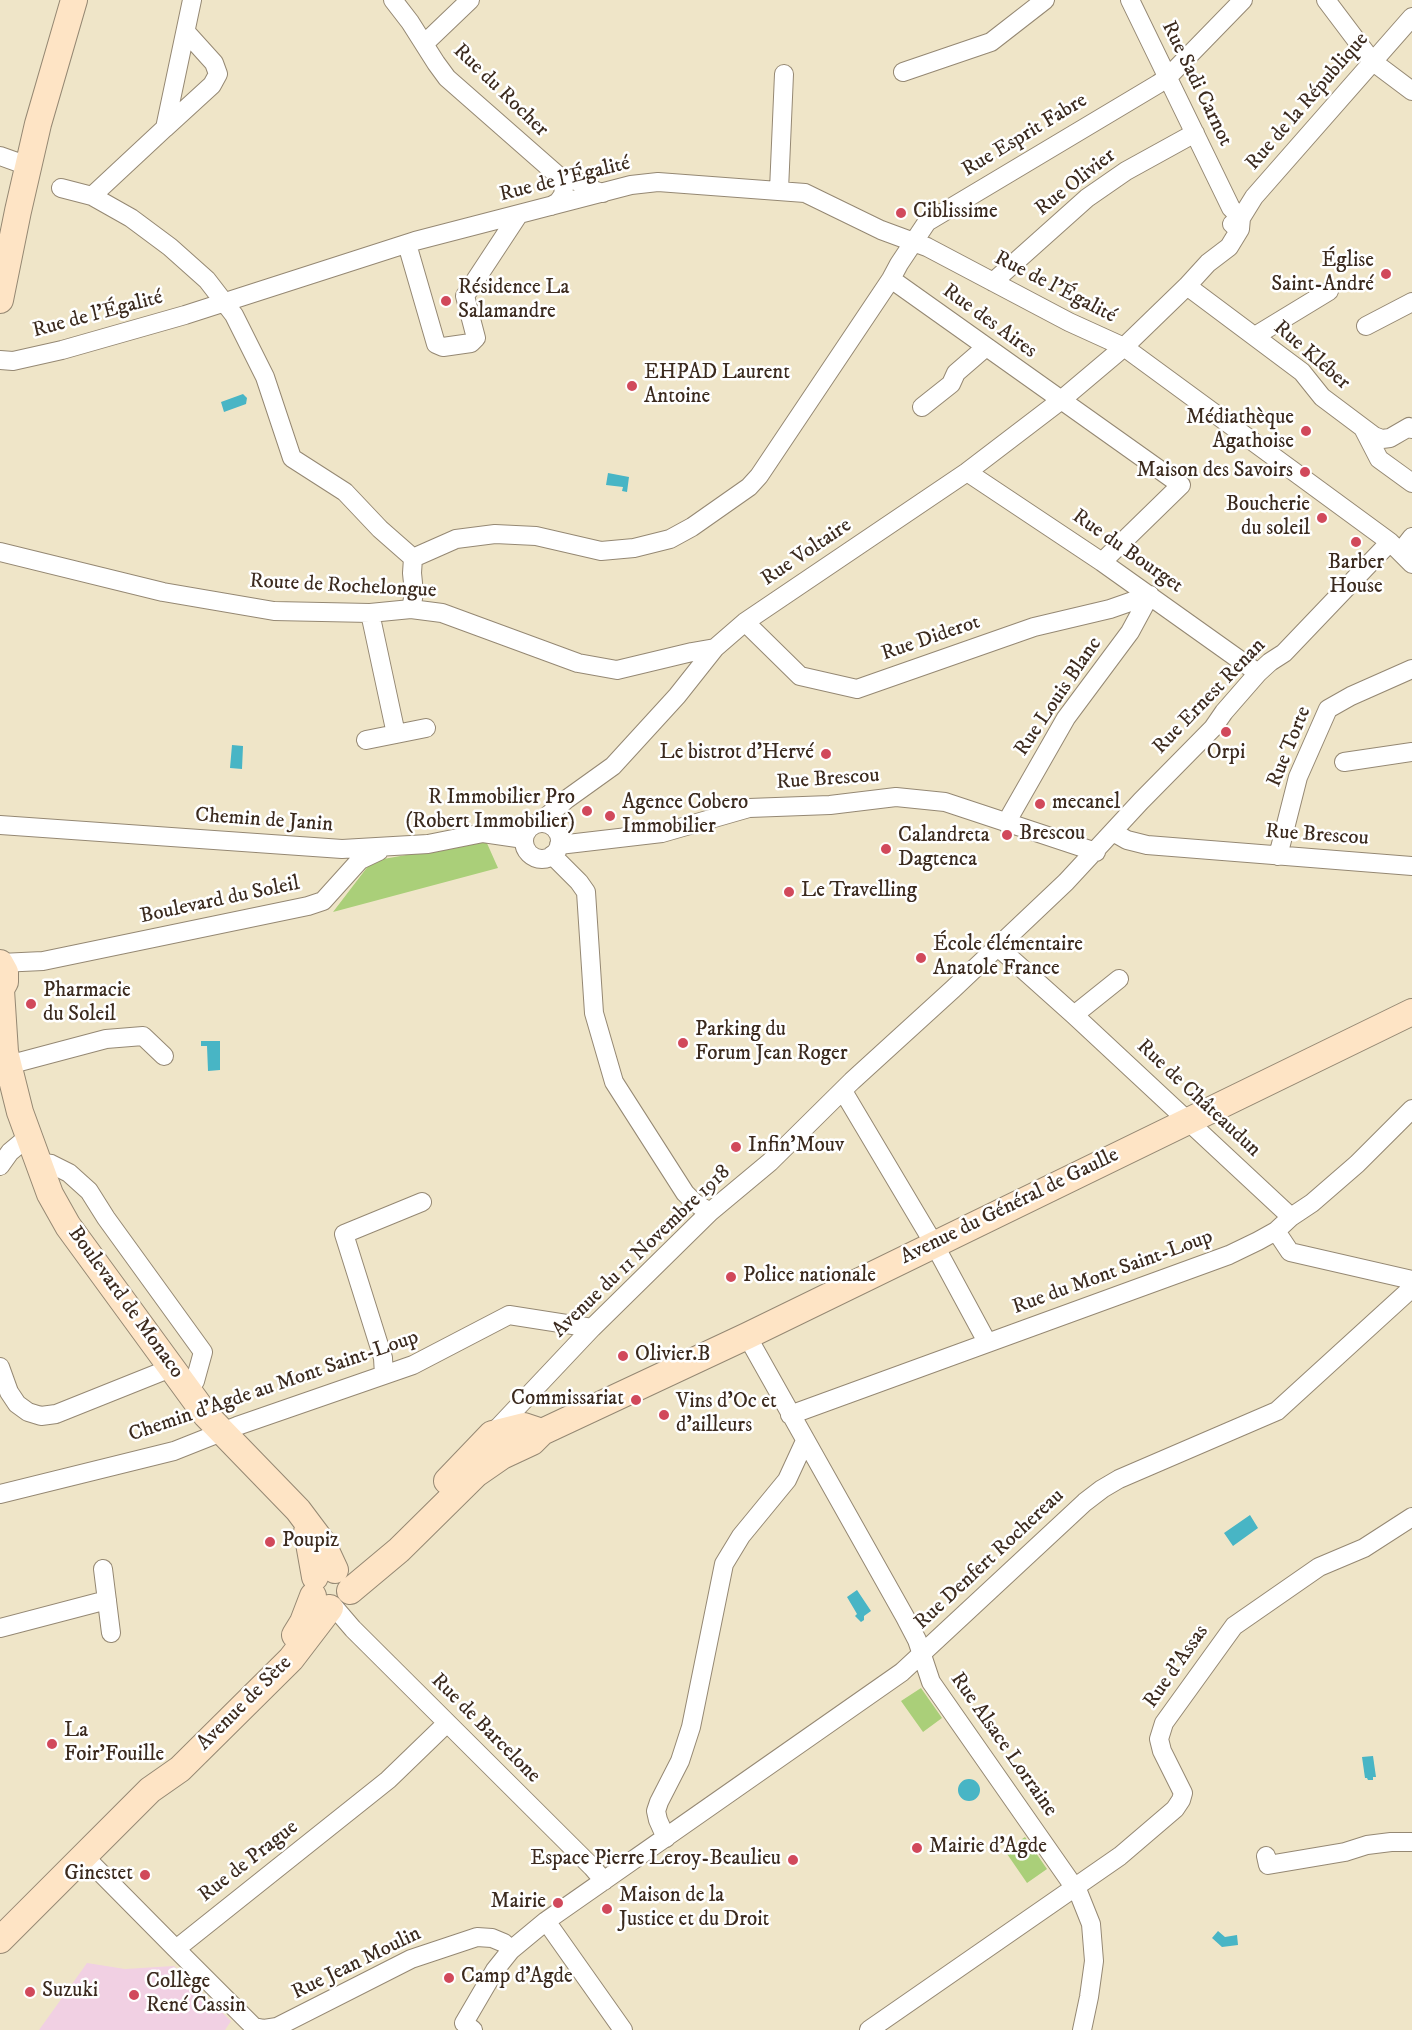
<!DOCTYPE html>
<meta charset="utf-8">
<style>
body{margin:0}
canvas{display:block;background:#efe5c8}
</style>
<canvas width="1412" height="2030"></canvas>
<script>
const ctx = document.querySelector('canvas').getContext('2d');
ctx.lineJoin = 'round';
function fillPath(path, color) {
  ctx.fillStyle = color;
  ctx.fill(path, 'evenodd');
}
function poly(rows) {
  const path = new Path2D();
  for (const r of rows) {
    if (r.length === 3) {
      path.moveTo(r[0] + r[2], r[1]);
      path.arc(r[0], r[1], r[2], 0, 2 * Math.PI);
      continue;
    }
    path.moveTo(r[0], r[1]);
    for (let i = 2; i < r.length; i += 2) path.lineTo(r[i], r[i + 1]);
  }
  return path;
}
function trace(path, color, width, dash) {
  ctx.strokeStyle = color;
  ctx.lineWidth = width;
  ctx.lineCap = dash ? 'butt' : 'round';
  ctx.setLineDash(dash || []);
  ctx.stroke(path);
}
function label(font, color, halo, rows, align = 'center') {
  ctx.font = font + ' "IM FELL DW Pica",serif';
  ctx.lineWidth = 5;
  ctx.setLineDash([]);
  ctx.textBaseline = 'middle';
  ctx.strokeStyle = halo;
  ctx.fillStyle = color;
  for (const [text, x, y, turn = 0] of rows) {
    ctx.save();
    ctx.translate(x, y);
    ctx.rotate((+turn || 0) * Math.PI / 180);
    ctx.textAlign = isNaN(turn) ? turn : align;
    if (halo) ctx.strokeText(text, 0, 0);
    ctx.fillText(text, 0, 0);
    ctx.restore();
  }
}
fillPath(poly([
 [87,1963,125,1969,174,1966,231,2021,225,2030,39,2030]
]), '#f1d0e3');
fillPath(poly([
 [486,841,498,868,333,912,372,861],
 [921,1688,942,1718,923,1732,901,1701],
 [1025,1837,1047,1869,1027,1883,1005,1851]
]), '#aacf79');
fillPath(poly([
 [243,394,247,398,246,404,224,412,221,402],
 [608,473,629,477,627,492,622,491,623,487,606,485],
 [232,745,243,746,242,769,230,768],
 [201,1041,220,1041,220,1070,208,1071,207,1046,201,1046],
 [1250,1515,1258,1528,1233,1546,1224,1533],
 [857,1590,871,1611,864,1616,864,1620,861,1622,855,1616,857,1614,847,1597],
 [1373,1756,1376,1777,1373,1777,1373,1780,1368,1780,1367,1778,1365,1778,1362,1757],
 [969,1790,11],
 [1218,1931,1225,1937,1237,1935,1238,1945,1222,1947,1212,1938]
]), '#48b5c5');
const street = poly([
 [393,0,410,22,436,63,447,78,562,179,564,187,563,195,558,202,551,206],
 [1130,0,1231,208,1241,218],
 [1326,0,1372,61,1412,91],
 [424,44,470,0],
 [903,72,991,42,1045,0],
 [165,128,212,85,218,74,214,63,186,32],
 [0,156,28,166],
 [562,179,568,177,596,191,603,193],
 [61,188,92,196,131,218,170,247,207,280,234,315,265,377,292,458,345,492,380,529,413,558],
 [779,190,784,74],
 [92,196,165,128,192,0],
 [1232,224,1241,218,1254,197,1412,17],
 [407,244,436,344,443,347,471,343,476,338,465,296,519,214],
 [891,279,1181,485,1102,562],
 [993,282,1087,198,1126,171,1195,133],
 [1187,286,1302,372,1322,397,1374,436,1382,439,1390,438,1409,427,1412,429],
 [1366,326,1412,302],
 [1255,336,1329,291],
 [0,360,13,361,62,350,185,315,415,241,631,185,658,182,805,193,881,230,927,247,1069,322,1124,347,1390,542,1412,564],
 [922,407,951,384,956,373,986,347],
 [1363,428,1379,459,1412,483],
 [967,472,1102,562,1258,673],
 [1401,551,1412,537],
 [0,552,163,592,274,611,370,613,411,609,442,613,578,663,617,670,692,652,715,648],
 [413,558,456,539,495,534,536,536,601,551,634,548,670,539,692,527,749,487,759,476,891,279,899,264,927,222,1158,84,1168,77,1243,0],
 [411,609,414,593,412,573,413,558],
 [370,613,396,734],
 [745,622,800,676,857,689,1034,627,1110,609,1150,595],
 [366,740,426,728],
 [1344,762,1412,752],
 [539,823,567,799,613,766,677,696,715,648,745,622,967,472,1060,401,1124,347,1187,286,1208,263,1229,247,1240,229,1241,218],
 [1006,823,1066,718,1130,632,1150,595],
 [542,841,18],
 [0,825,342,849,428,844,483,833,524,839],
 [1113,832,1127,840,1147,845,1412,866],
 [559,845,662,833,749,808,830,805,896,797,945,802,1096,852],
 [552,855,579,882,586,892,594,1013,614,1082,685,1193,695,1203,710,1212],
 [1278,856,1298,777,1328,709,1351,696,1412,669],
 [998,947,1074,1015,1291,1217],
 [0,963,43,961,308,906,323,901,360,860,379,851],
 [1074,1015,1119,979],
 [8,1065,106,1039,143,1036,164,1056],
 [843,1091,934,1244,987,1342],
 [37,1162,51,1164,69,1173,89,1191,106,1218,203,1352,195,1381,188,1391],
 [0,1166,10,1152,28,1137],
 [1276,1231,1290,1252,1412,1280],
 [747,1336,905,1617,917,1640,931,1682,1079,1894,1091,1924,1094,1961,1089,1997,1082,2030],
 [0,1367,9,1392,17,1404,28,1412,41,1416,56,1414,171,1368],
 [384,1375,383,1358,344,1234,422,1202],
 [790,1415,1229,1255,1258,1241,1276,1231,1291,1217,1312,1203,1357,1164,1412,1109],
 [492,1434,592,1328,710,1212,770,1162,852,1081,953,989,1066,882,1141,801,1213,728,1224,712,1258,673,1270,662,1284,653,1390,542],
 [0,1494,174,1451,237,1426,413,1365,509,1315,592,1328],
 [103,1569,111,1633],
 [335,1608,353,1629,592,1867,604,1881],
 [0,1628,107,1600],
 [666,1838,658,1820,656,1811,659,1802,680,1761,691,1727,724,1564,741,1536,787,1480,805,1441],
 [84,1856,176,1949,388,1780,447,1723],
 [1266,1856,1268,1865,1345,1852,1367,1845,1391,1842,1412,1842],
 [546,1921,623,2030],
 [176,1949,257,2030],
 [254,2027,264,2029,277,2027,411,1959,477,1937,492,1938,504,1943,511,1950],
 [473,2030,464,2023,495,1970,511,1950,546,1921,902,1672,1085,1502,1102,1489,1119,1479,1277,1411,1412,1288],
 [869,2030,1120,1856,1175,1809,1181,1800,1183,1793,1162,1751,1159,1739,1164,1723,1234,1626,1319,1567,1364,1548,1412,1517]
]);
const secondary = poly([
 [0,300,18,211,38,124,74,0],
 [0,963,5,972,5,982,0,991],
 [1,990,5,1052,20,1112,50,1194,68,1226,206,1415,298,1510,322,1542,335,1570],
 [447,1481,492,1434,524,1426,542,1432],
 [307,1532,315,1577],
 [350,1591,399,1550,476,1474,502,1456,532,1442,542,1432,747,1336,1412,1012],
 [295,1635,303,1622,313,1596],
 [0,1940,150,1790,180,1769,291,1659,330,1608]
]);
trace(street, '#958873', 20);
trace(secondary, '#958873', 28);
trace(street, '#fff', 18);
trace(secondary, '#fee4c5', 26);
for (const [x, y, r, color] of [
 [901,213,6,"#d1495b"],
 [1386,274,6,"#d1495b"],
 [446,301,6,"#d1495b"],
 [632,386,6,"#d1495b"],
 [1306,431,6,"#d1495b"],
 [1305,472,6,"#d1495b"],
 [1322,518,6,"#d1495b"],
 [1356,542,6,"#d1495b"],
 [1226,732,6,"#d1495b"],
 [826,754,6,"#d1495b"],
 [1040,804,6,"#d1495b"],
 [587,811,6,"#d1495b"],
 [610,816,6,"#d1495b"],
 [1007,835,6,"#d1495b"],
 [886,849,6,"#d1495b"],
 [789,892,6,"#d1495b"],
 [921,958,6,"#d1495b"],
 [31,1004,6,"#d1495b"],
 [683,1043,6,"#d1495b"],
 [736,1147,6,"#d1495b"],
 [731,1277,6,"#d1495b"],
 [623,1356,6,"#d1495b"],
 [636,1400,6,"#d1495b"],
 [664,1415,6,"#d1495b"],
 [270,1542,6,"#d1495b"],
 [52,1744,6,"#d1495b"],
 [917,1848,6,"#d1495b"],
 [793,1860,6,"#d1495b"],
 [145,1875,6,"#d1495b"],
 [558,1903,6,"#d1495b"],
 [607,1909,6,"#d1495b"],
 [449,1978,6,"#d1495b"],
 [30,1992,6,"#d1495b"],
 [134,1995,6,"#d1495b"]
]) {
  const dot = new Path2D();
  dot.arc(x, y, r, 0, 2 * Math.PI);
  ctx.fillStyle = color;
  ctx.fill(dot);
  trace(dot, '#fff', 2);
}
label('21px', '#3b2a1e', '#fff', [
 ["Rue Sadi Carnot",1196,84,64],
 ["Rue du Rocher",500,91,44],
 ["Rue de la République",1308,102,-49],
 ["Rue Esprit Fabre",1025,136,-31],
 ["Rue de l'Égalité",565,180,-14],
 ["Rue Olivier",1076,183,-38],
 ["Rue de l'Égalité",1055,288,27],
 ["Rue de l'Égalité",98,315,-15],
 ["Rue des Aires",989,322,36],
 ["Rue Kléber",1311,356,41],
 ["Rue du Bourget",1127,552,35],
 ["Rue Voltaire",807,553,-34],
 ["Route de Rochelongue",343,587,3],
 ["Rue Diderot",931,639,-19],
 ["Rue Louis Blanc",1059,697,-56],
 ["Rue Ernest Renan",1210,697,-46],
 ["Rue Torte",1290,747,-68],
 ["Rue Brescou",828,780,-4],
 ["Chemin de Janin",264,821,4],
 ["Rue Brescou",1317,836,4],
 ["Boulevard du Soleil",220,901,-12],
 ["Rue de Châteaudun",1198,1099,43],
 ["Avenue du Général de Gaulle",1010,1207,-26],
 ["Avenue du 11 Novembre 1918",642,1252,-44],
 ["Rue du Mont Saint-Loup",1113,1273,-20],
 ["Boulevard de Monaco",125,1303,54],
 ["Chemin d'Agde au Mont Saint-Loup",274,1387,-19],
 ["Rue Denfert Rochereau",990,1560,-43],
 ["Rue d'Assas",1177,1667,-55],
 ["Avenue de Sète",245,1704,-45],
 ["Rue de Barcelone",485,1729,45],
 ["Rue Alsace Lorraine",1003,1745,55],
 ["Rue de Prague",249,1862,-38],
 ["Rue Jean Moulin",357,1964,-26]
]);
label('21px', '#3b2a1e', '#fff', [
 ["Ciblissime",913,213],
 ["Église",1374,262,"right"],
 ["Saint-André",1374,286,"right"],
 ["Résidence La",458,289],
 ["Salamandre",458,313],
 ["EHPAD Laurent",644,374],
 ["Antoine",644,398],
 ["Médiathèque",1294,419,"right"],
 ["Agathoise",1294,443,"right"],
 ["Maison des Savoirs",1293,472,"right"],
 ["Boucherie",1310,506,"right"],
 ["du soleil",1310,530,"right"],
 ["Barber",1356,564,"center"],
 ["House",1356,588,"center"],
 ["Le bistrot d'Hervé",814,754,"right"],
 ["Orpi",1226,754,"center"],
 ["R Immobilier Pro",575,799,"right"],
 ["(Robert Immobilier)",575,823,"right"],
 ["Agence Cobero",622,804],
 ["Immobilier",622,828],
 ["mecanel",1052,804],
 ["Brescou",1019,835],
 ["Calandreta",898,837],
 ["Dagtenca",898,861],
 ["Le Travelling",801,892],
 ["École élémentaire",933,946],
 ["Anatole France",933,970],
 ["Pharmacie",43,992],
 ["du Soleil",43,1016],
 ["Parking du",695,1031],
 ["Forum Jean Roger",695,1055],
 ["Infin'Mouv",748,1147],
 ["Police nationale",743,1277],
 ["Olivier.B",635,1356],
 ["Commissariat",624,1400,"right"],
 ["Vins d'Oc et",676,1403],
 ["d'ailleurs",676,1427],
 ["Poupiz",282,1542],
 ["La",64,1732],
 ["Foir'Fouille",64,1756],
 ["Mairie d'Agde",929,1848],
 ["Espace Pierre Leroy-Beaulieu",781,1860,"right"],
 ["Ginestet",133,1875,"right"],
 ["Maison de la",619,1897],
 ["Justice et du Droit",619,1921],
 ["Mairie",546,1903,"right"],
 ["Camp d'Agde",461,1978],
 ["Collège",146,1983],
 ["René Cassin",146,2007],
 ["Suzuki",42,1992]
], 'left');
</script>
